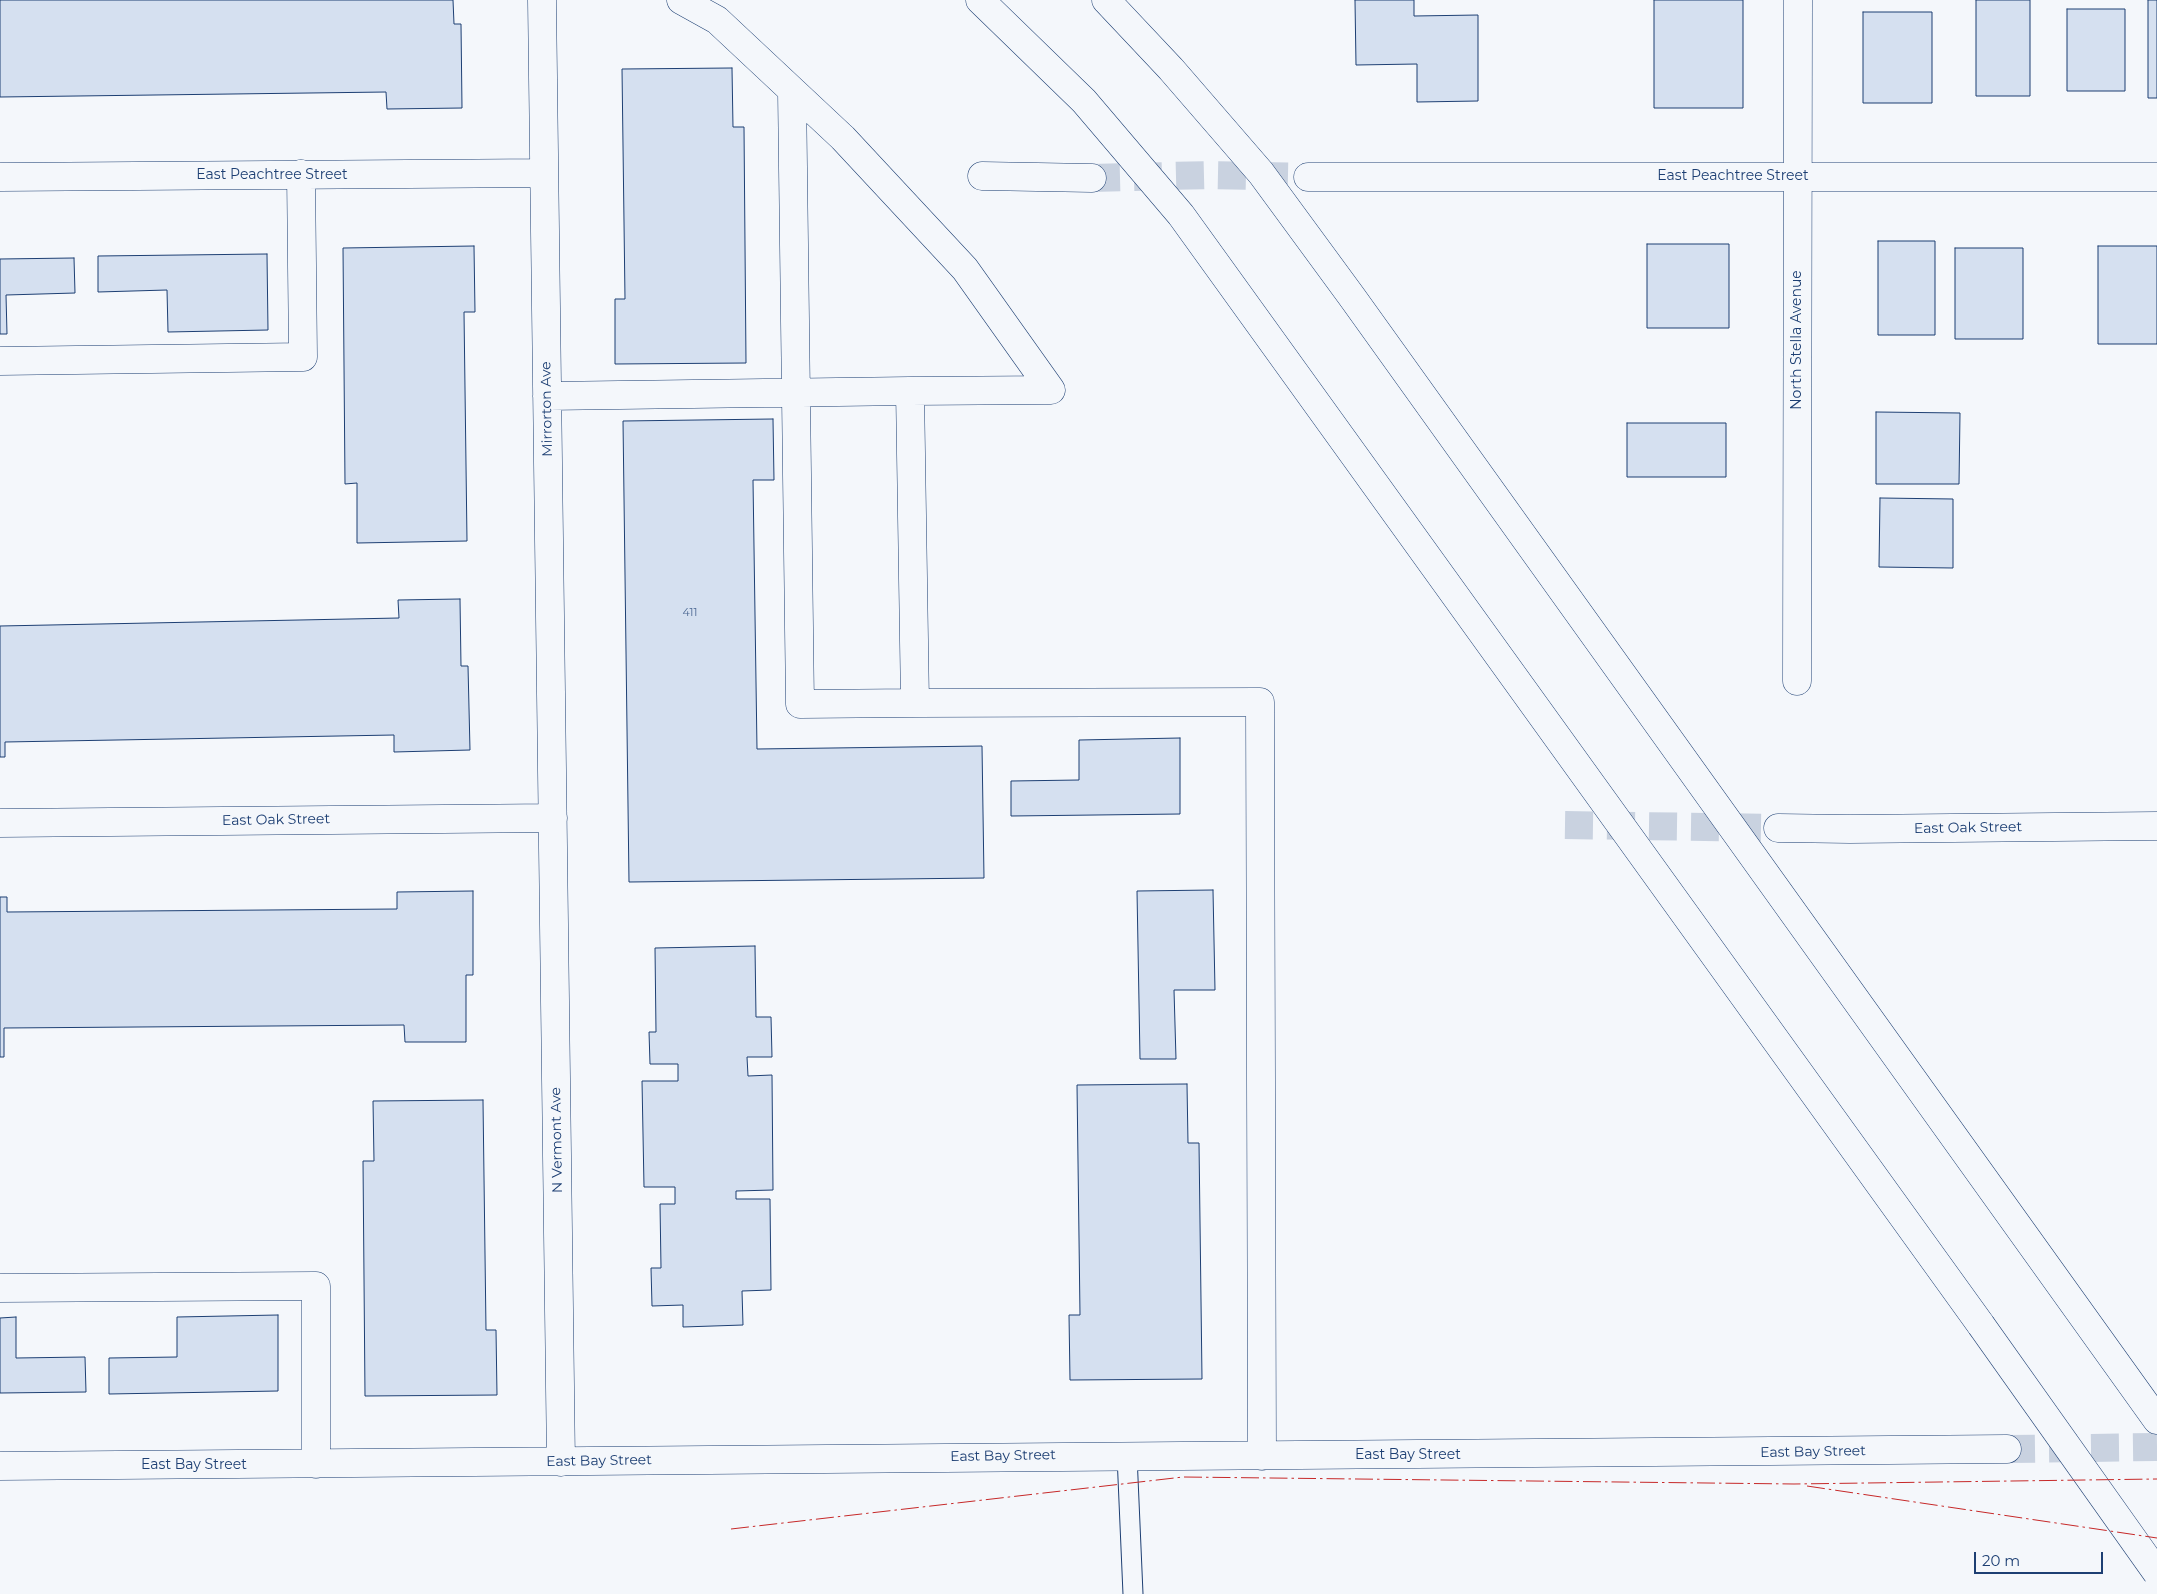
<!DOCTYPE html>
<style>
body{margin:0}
#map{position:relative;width:2157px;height:1594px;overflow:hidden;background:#f4f7fb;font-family:Montserrat,sans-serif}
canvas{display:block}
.scale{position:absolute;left:1974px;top:1552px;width:129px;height:22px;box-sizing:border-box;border:2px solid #1d3f73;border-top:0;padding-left:6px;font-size:15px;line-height:18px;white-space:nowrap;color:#1d3f73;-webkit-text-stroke:4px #f4f7fb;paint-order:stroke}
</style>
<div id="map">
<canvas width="2157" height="1594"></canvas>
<div class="scale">20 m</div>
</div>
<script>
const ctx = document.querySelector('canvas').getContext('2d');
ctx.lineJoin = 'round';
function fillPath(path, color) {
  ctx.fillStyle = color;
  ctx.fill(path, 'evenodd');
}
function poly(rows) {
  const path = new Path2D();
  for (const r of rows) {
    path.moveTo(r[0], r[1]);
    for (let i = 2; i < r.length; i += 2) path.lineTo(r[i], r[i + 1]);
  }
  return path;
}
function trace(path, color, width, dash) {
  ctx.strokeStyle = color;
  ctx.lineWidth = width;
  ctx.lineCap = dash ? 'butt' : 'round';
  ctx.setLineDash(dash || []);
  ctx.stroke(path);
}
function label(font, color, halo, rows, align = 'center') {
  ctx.font = font + ' Montserrat,sans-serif';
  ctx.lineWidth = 4;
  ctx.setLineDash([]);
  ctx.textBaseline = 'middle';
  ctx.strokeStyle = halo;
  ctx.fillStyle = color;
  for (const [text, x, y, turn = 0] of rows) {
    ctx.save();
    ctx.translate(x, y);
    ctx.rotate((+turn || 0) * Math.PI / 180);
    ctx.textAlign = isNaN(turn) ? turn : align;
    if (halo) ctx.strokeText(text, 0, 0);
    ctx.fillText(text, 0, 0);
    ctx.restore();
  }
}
const building = poly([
 [0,0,453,0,454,24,461,24,462,108,387,109,386,92,0,97,0,0],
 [1355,0,1414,0,1414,16,1478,15,1478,101,1417,102,1417,64,1356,65,1355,0],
 [1654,0,1743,0,1743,108,1654,108,1654,0],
 [1976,0,2030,0,2030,96,1976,96,1976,0],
 [2148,0,2157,0,2157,98,2148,98,2148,0],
 [2067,9,2125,9,2125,91,2067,91,2067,9],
 [1863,12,1932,12,1932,103,1863,103,1863,12],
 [732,68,733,127,744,127,746,363,615,364,615,299,625,299,622,69,732,68],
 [1878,241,1935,241,1935,335,1878,335,1878,241],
 [1647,244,1729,244,1729,328,1647,328,1647,244],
 [474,246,475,312,464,312,467,541,357,543,357,483,345,484,343,248,474,246],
 [2098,246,2157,246,2157,344,2098,344,2098,246],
 [1955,248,2023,248,2023,339,1955,339,1955,248],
 [267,254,268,330,168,332,167,290,98,292,98,256,267,254],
 [74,258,75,293,6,295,7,334,0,334,0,259,74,258],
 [1876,412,1960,413,1959,484,1876,484,1876,412],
 [773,419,774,480,753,480,757,749,982,746,984,878,629,882,623,421,773,419],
 [1627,423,1726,423,1726,477,1627,477,1627,423],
 [1880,498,1953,499,1953,568,1879,567,1880,498],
 [460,599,461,666,468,666,470,750,394,752,394,735,5,742,5,757,0,757,0,626,399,618,398,600,460,599],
 [1180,738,1180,814,1011,816,1011,781,1079,780,1079,740,1180,738],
 [1213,890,1215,990,1174,990,1176,1059,1140,1059,1137,891,1213,890],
 [473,891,473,975,466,975,466,1042,405,1042,404,1025,4,1028,4,1057,0,1057,0,897,7,897,7,912,397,909,397,892,473,891],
 [755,946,756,1017,771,1017,772,1057,747,1057,748,1076,772,1075,773,1190,736,1191,736,1199,770,1199,771,1290,742,1291,743,1325,683,1327,683,1305,652,1306,651,1268,661,1268,660,1204,675,1204,675,1187,644,1187,642,1081,678,1081,678,1064,650,1064,649,1032,656,1032,655,948,755,946],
 [1187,1084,1188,1143,1199,1143,1202,1379,1070,1380,1069,1315,1080,1315,1077,1085,1187,1084],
 [483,1100,486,1330,496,1330,497,1395,365,1396,363,1161,374,1161,373,1101,483,1100],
 [278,1315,278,1391,109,1394,109,1358,177,1357,177,1317,278,1315],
 [16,1317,16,1358,85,1357,86,1392,0,1393,0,1318,16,1317]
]);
fillPath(building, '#d5e0f0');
trace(building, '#1d3f73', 1);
trace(poly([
 [1092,178,1210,175,1308,177],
 [1565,825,1778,828],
 [2007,1449,2157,1447]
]), '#c9d2e0', 28, [28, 14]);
const lane = poly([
 [1127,1455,1133,1594]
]);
const street = poly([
 [542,0,561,1462],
 [681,0,717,20,843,138,965,269,1051,390,910,391,915,703,1260,702,1262,1456],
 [792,91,800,704,915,703],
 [982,176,1092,178],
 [0,177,544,173],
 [1308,177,2157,177],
 [0,361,303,357,301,174],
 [547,396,910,391],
 [1797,681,1798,0],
 [0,823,553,818],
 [1778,828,1850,829,2157,826],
 [0,1288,316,1286,316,1464],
 [0,1466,2007,1449]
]);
const primary = poly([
 [980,0,1084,101,1181,215,1981,1325],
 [1106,0,1171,69,1261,173,1352,297,2157,1420]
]);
trace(lane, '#1d3f73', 21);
trace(street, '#1d3f73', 29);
trace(primary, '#1d3f73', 29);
trace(lane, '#f4f7fb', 19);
trace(street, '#f4f7fb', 28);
trace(primary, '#f4f7fb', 28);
const primaryBridge = poly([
 [1981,1325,2157,1573]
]);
trace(primaryBridge, '#1d3f73', 29, []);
trace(primaryBridge, '#f4f7fb', 28);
trace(poly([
 [1807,1486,2157,1538],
 [731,1529,1183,1477,1794,1484,2157,1479]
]), '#c62828', 1, [18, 4, 2.5, 4]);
label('11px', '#4b6792', null, [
 ["411",690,613]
]);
label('14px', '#1d3f73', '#f4f7fb', [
 ["East Peachtree Street",272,175],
 ["East Peachtree Street",1733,176],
 ["North Stella Avenue",1797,340,-90],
 ["Mirrorton Ave",547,409,-91],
 ["East Oak Street",276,820,-1],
 ["East Oak Street",1968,828,-1],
 ["N Vermont Ave",557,1140,-91],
 ["East Bay Street",1813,1452,-1],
 ["East Bay Street",1408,1455],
 ["East Bay Street",1003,1456,-1],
 ["East Bay Street",599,1461,-1],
 ["East Bay Street",194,1465]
]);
</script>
